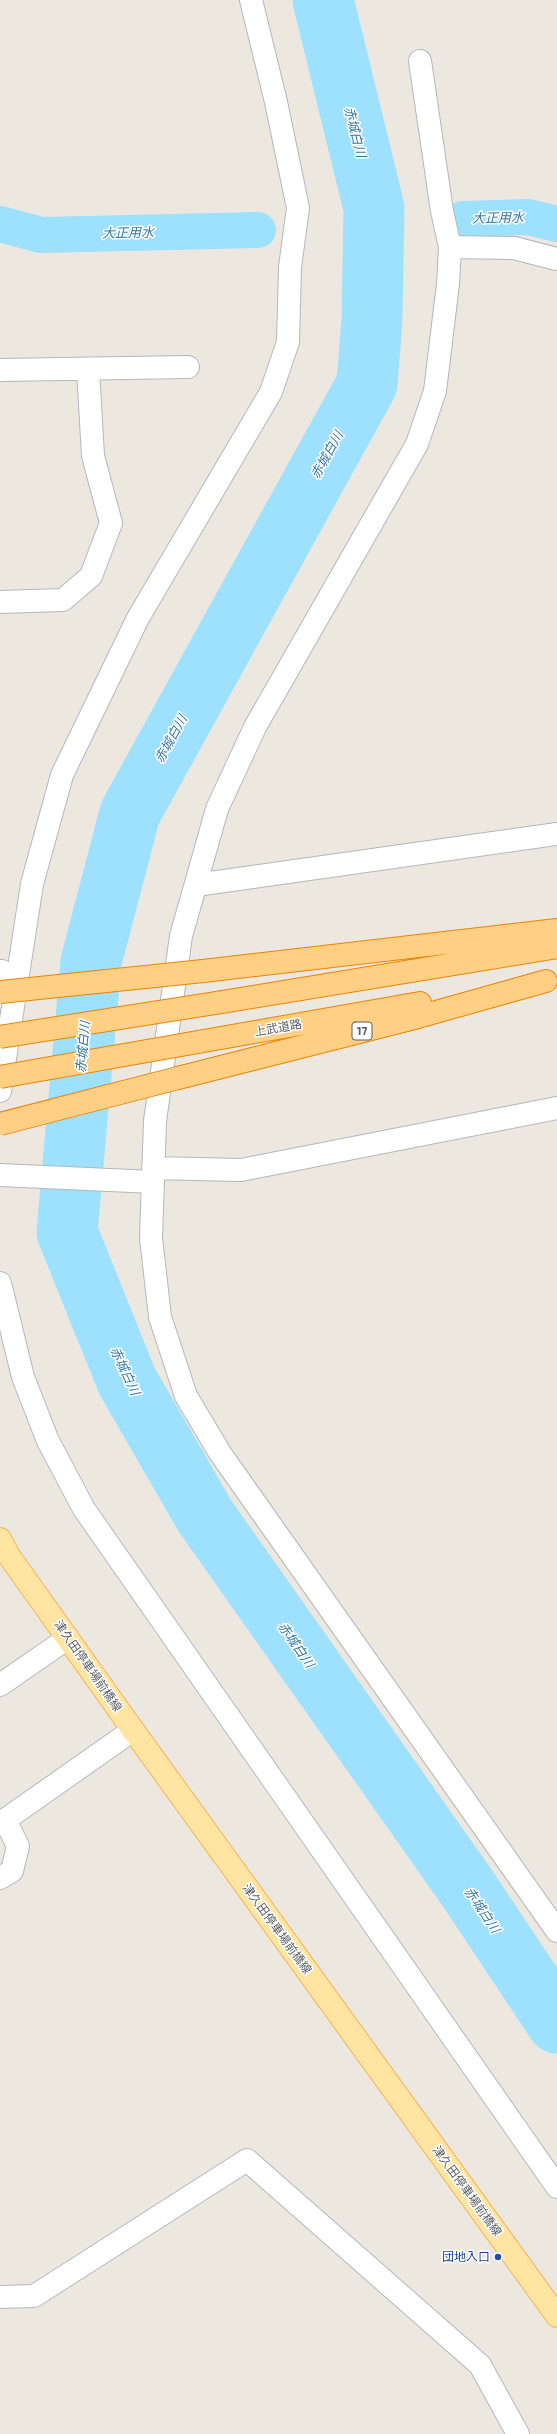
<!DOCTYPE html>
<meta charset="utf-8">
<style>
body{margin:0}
canvas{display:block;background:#ece8e0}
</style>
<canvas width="557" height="2434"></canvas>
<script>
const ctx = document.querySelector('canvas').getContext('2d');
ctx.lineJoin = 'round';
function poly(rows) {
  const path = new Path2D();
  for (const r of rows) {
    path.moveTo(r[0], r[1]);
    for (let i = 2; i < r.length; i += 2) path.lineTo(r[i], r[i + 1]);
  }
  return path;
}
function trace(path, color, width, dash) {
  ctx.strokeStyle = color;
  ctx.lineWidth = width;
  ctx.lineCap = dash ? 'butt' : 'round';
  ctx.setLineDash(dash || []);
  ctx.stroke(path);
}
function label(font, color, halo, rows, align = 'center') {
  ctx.font = font + ' "Exo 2","Noto Sans JP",sans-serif';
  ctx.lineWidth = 3;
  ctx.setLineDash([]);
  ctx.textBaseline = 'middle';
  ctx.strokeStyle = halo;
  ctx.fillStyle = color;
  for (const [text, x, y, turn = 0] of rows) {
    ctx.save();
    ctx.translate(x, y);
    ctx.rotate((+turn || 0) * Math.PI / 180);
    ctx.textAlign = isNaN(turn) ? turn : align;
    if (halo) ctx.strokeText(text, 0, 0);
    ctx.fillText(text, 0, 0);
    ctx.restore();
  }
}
trace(poly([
 [463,219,528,217,557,224],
 [0,224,41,235,258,230]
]), '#9de1ff', 36);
trace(poly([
 [323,0,374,208,372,319,367,384,130,813,91,962,67,1232,127,1381,205,1516,468,1889,557,2023]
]), '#9de1ff', 61);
const minor = poly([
 [420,61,442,211,450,247,514,248,557,259],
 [450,247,448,284,435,391,417,444,255,727,217,809,181,936,155,1121,151,1238,160,1317,186,1396,220,1453,557,1931],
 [0,370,188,367],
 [0,602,63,600,91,576,111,523,93,456,88,369],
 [196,885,557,834],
 [0,971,2,971,0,986],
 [0,1091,32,884,62,775,138,618,271,392,288,342,290,267,298,208,276,102,251,0],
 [153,1168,241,1170,557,1108],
 [0,1175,153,1182],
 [0,1283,23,1377,48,1441,84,1509,557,2187],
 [0,1685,68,1638],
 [0,1878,12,1871,18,1846,5,1820,133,1730],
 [0,2297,34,2296,247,2160,480,2365,518,2434]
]);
const major = poly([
 [0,1539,9,1556,133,1730,557,2316]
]);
const highway = poly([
 [203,971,557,930],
 [222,1002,557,947],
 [198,1042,420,1003],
 [178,1078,418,1017,546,981]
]);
trace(minor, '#b3b7bb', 24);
trace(major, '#f5b150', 24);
trace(highway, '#ec8300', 24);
trace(minor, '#fff', 22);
trace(major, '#ffe4a2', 22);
trace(highway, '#ffd084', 22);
const highwayBridge = poly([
 [0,992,203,971],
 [0,1037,222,1002],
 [0,1077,198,1042],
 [0,1124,178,1078]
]);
trace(highwayBridge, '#ec8300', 24, []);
trace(highwayBridge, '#ffd084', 22);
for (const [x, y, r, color] of [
 [498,2257,4,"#1a4fb4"]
]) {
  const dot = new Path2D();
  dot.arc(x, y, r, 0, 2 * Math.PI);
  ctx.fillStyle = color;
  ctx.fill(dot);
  trace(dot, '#fff', 1.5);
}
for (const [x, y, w] of [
 [362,1031,20]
]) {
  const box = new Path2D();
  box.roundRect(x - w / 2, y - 9, w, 18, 3);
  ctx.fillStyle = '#fff';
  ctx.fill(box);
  trace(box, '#595e61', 1);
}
label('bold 11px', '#595e61', null, [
 ["17",362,1031]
]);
label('12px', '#595e61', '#fff', [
 ["上武道路",278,1028,-10],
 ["津久田停車場前橋線",88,1666,55],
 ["津久田停車場前橋線",277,1929,54],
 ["津久田停車場前橋線",467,2191,54]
]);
label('12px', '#164399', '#fff', [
 ["団地入口",490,2257]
], 'right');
label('italic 13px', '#3477a1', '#fff', [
 ["赤城白川",355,132,76],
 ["大正用水",498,218,-1],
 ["大正用水",128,233,-1],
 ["赤城白川",327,455,-61],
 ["赤城白川",171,739,-61],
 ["赤城白川",83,1047,-85],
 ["赤城白川",125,1371,65],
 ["赤城白川",296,1645,55],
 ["赤城白川",482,1910,56]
]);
</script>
